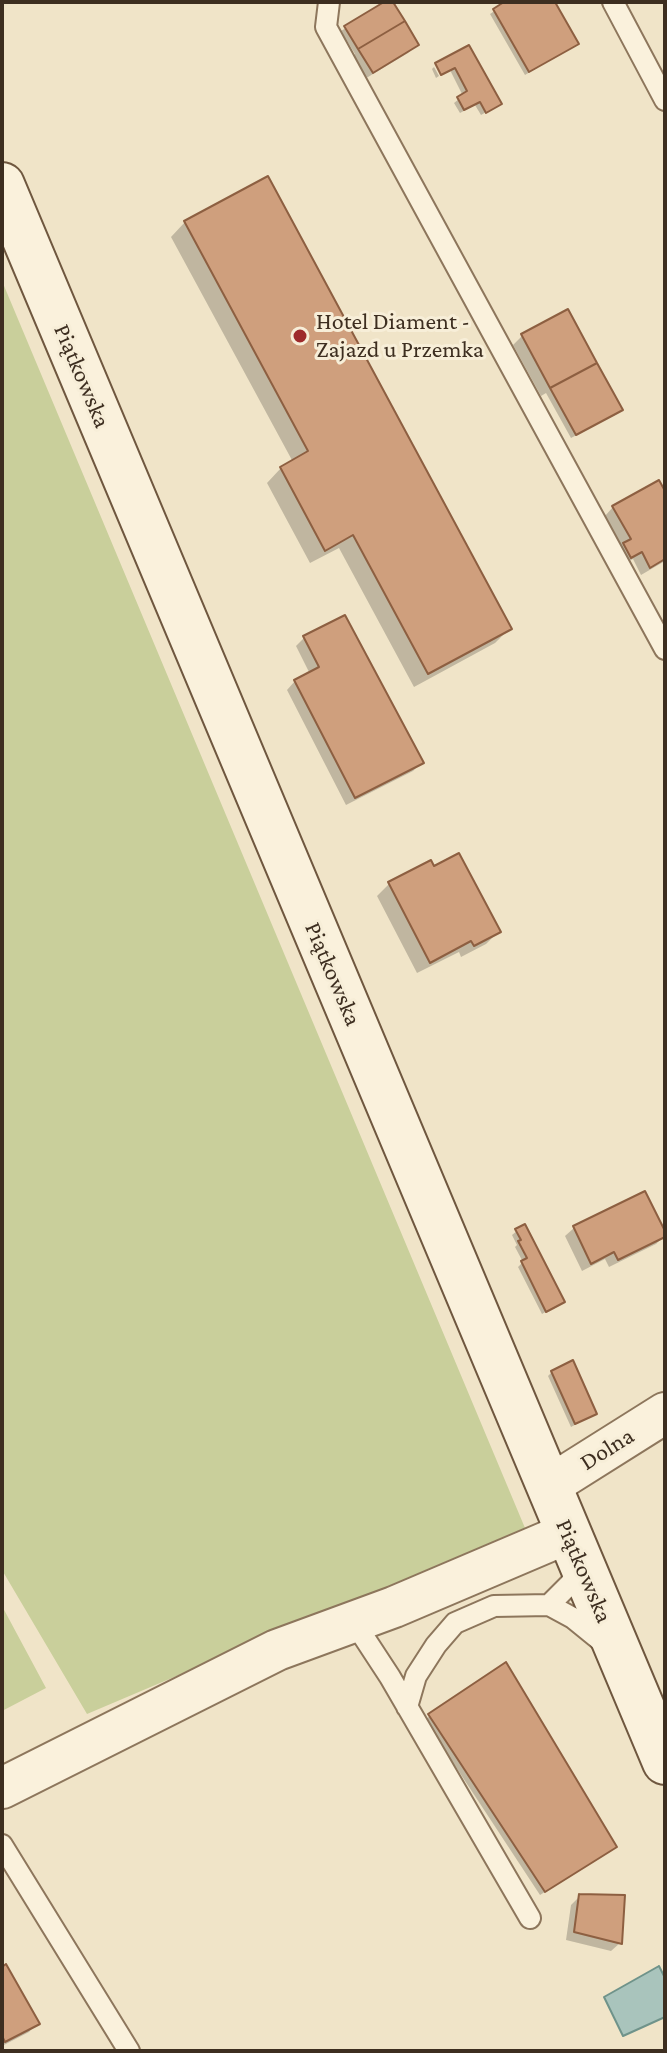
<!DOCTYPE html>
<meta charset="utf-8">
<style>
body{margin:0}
#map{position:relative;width:667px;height:2053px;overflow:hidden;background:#f0e4c8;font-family:"Crimson Pro",serif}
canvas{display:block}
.frame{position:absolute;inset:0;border:4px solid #3d2e20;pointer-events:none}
</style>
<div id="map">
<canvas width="667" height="2053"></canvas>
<div class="frame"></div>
</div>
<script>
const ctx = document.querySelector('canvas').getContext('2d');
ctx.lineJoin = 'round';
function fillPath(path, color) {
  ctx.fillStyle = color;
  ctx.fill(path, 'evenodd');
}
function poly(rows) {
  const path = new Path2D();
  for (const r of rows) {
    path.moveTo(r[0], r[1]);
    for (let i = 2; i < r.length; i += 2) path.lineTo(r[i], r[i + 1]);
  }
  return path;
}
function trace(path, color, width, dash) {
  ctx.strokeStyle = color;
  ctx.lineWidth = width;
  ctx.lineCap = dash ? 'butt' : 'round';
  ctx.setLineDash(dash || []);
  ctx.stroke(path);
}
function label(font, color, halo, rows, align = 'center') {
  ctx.font = font + ' "Crimson Pro",serif';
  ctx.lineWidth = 6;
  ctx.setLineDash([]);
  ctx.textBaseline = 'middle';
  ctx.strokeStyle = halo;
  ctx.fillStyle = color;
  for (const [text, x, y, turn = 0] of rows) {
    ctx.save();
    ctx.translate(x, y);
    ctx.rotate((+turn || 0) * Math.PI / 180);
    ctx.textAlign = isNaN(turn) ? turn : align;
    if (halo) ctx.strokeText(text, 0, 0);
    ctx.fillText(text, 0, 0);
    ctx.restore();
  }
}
fillPath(poly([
 [2,281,525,1528,87,1714,2,1570],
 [2,1606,46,1688,2,1711]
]), '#c9cf9b');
const water = poly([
 [659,1966,665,1978,665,2017,623,2036,604,1997,659,1966]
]);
fillPath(water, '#a9c4bc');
trace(water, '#6f938a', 2);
fillPath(poly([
 [388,2,390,2,416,44,408,53,363,80,350,59,355,54,341,31],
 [508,2,553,2,577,44,525,75,490,14],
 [468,47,500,104,481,115,475,105,460,113,454,103,463,96,450,70,443,75,438,64],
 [434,67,439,76,436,78,432,69],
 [185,222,509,629,495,643,414,687,339,548,310,563,267,483,281,468,293,462,171,237],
 [567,312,621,410,617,414,571,438,546,393,541,396,513,345,522,336],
 [665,494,665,561,641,575,633,559,622,565,616,553,622,547,605,516,613,507],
 [304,638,421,763,413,771,346,805,287,690,295,681,310,674,296,646],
 [389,884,498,932,486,944,461,957,459,952,417,973,377,896],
 [574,1228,665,1235,656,1244,609,1267,605,1259,582,1271,565,1236],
 [517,1231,562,1302,542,1314,518,1267,523,1262,515,1247,517,1245,512,1235],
 [552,1372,594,1413,590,1417,571,1427,548,1376],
 [430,1716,610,1851,540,1895,425,1720],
 [580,1896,620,1943,611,1951,566,1940,571,1905],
 [2,1969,37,2023,29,2032,2,2046]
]), '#0003');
const building = poly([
 [384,2,393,2,405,21,358,49,344,26,384,2],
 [504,2,555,2,579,44,529,72,493,9,504,2],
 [405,21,419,45,373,73,358,49,405,21],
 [469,45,502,104,486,113,480,102,464,110,457,97,467,91,455,68,441,75,435,63,469,45],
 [268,176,512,629,428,674,353,535,325,551,280,467,308,451,184,221,268,176],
 [568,309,597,363,550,388,521,334,568,309],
 [597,363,623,410,576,435,550,388,597,363],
 [659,480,665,491,665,559,650,568,642,552,631,558,623,543,631,539,612,506,659,480],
 [345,615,424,763,355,798,294,680,319,667,303,636,345,615],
 [459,853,501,932,474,946,471,941,430,963,388,882,431,860,434,866,459,853],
 [645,1191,665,1231,665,1237,618,1260,614,1252,591,1264,573,1226,645,1191],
 [525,1224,565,1302,546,1312,521,1261,527,1258,518,1241,521,1240,515,1229,525,1224],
 [573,1360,597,1414,575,1424,551,1371,573,1360],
 [506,1662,617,1847,545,1892,428,1714,506,1662],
 [579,1894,625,1895,622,1944,574,1932,579,1894],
 [6,1964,40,2024,5,2042,2,2036,2,1967,6,1964]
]);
fillPath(building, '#cf9f7d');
trace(building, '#8d5f41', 2);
const service = poly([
 [329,2,326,27,665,649],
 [613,2,665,100],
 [549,1605,570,1584,582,1565],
 [354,1622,390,1677,530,1918],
 [407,1707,416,1676,436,1645,455,1623,494,1606,549,1605,573,1618,605,1644],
 [2,1845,129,2051]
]);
const minor = poly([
 [549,1486,665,1413],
 [2,1788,277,1650,394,1607,568,1533]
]);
const secondary = poly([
 [2,185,665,1762]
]);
trace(service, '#8d765c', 24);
trace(minor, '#8d765c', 44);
trace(secondary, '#6f573f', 48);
trace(service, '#faf1dc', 20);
trace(minor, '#faf1dc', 40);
trace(secondary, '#faf1dc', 44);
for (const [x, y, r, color] of [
 [300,336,8,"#9e2a2b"]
]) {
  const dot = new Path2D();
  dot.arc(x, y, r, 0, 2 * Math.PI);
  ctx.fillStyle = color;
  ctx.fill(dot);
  trace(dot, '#f7eed8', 3);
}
label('24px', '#3d2e20', '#f7eed8', [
 ["Hotel Diament -",316,322],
 ["Zajazd u Przemka",316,350]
], 'left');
label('24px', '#3d2e20', '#f7eed8', [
 ["Piątkowska",82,376,67],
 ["Piątkowska",333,974,67],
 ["Dolna",607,1449,-32],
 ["Piątkowska",584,1571,67]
]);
</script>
